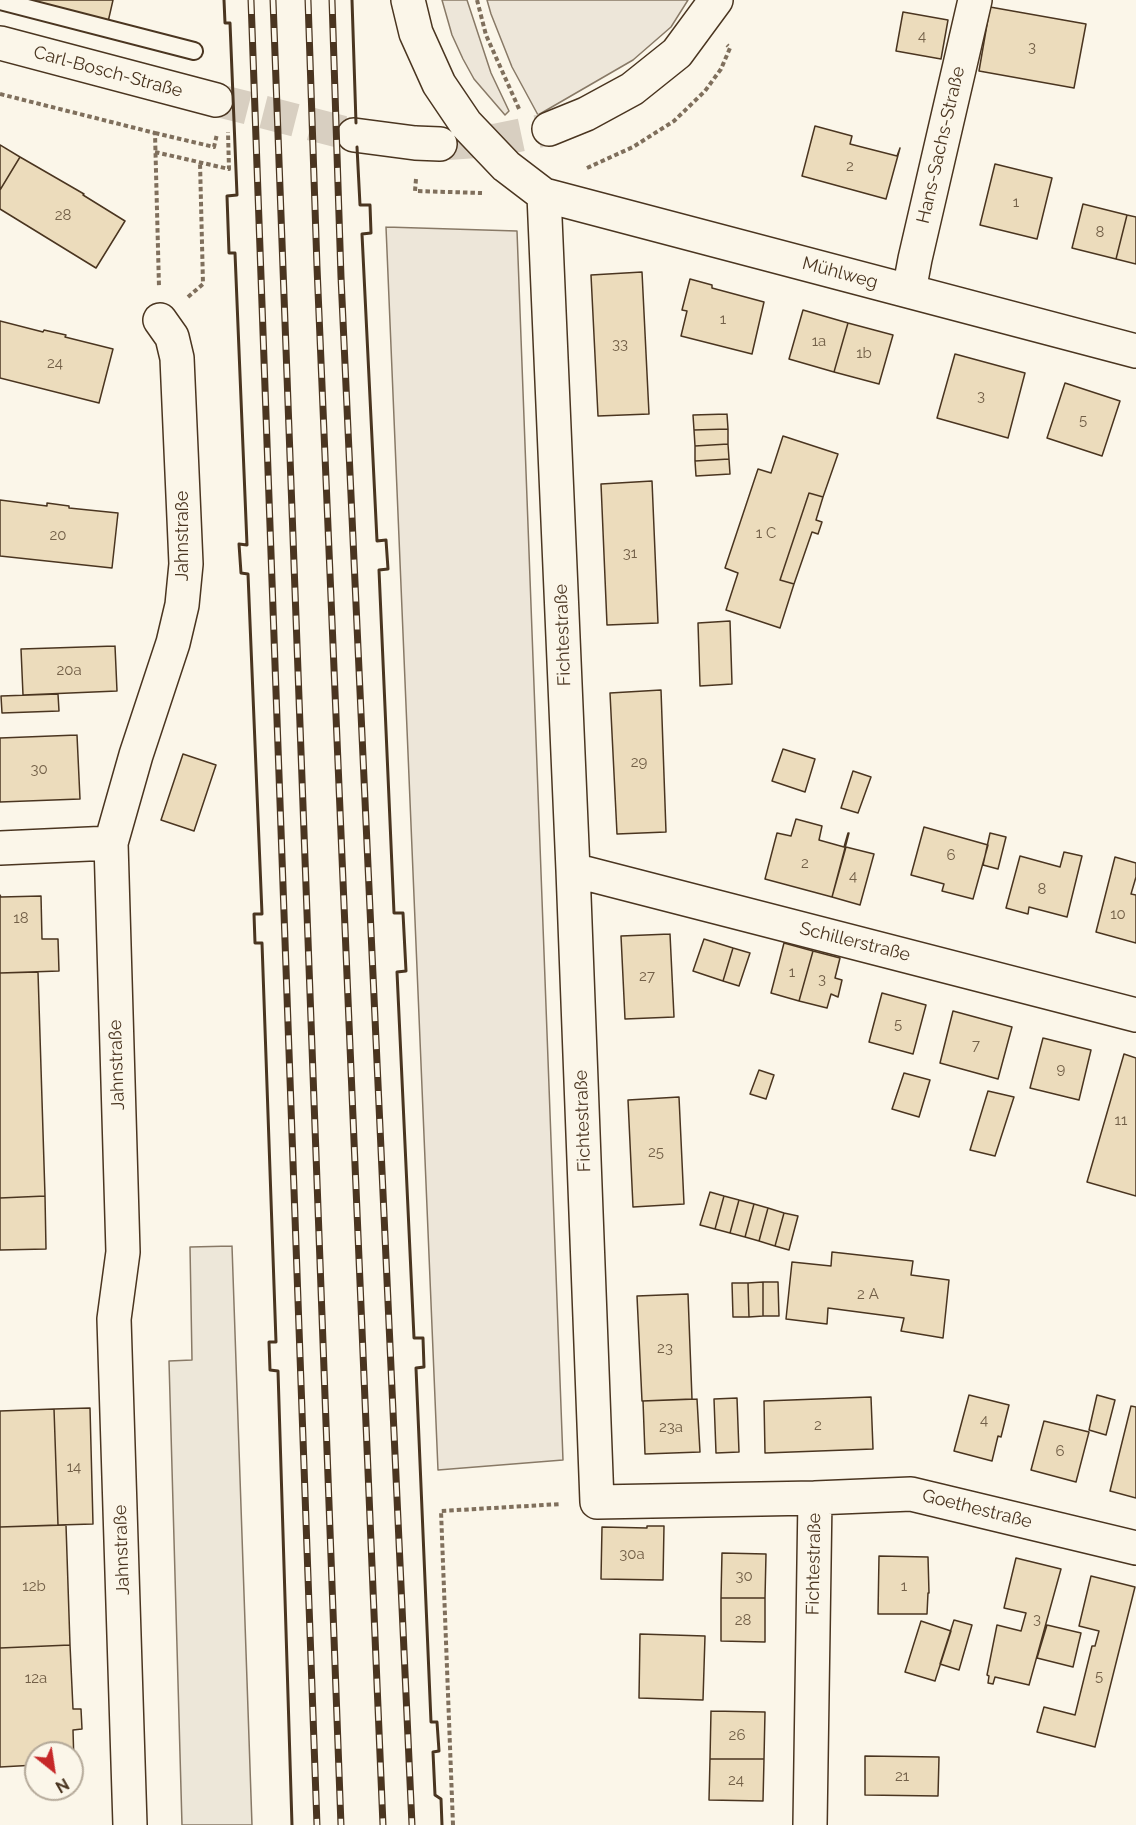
<!DOCTYPE html>
<meta charset="utf-8">
<style>
body{margin:0}
#map{position:relative;width:1136px;height:1825px;overflow:hidden;background:#fbf6e9;font-family:Raleway,sans-serif}
canvas{display:block}
.north{position:absolute;left:24px;top:1741px;width:60px;height:60px;box-sizing:border-box;background:#fbf6e9;border:2px solid #b4a999;border-radius:50%;rotate:150deg;font-size:16px;font-weight:700;line-height:24px;text-align:center;color:#4a3520}
.north::after{content:'';display:block;margin:auto;width:21px;height:27px;background:#c62828;clip-path:polygon(50% 0,100% 100%,50% 72%,0 100%)}
</style>
<div id="map">
<canvas width="1136" height="1825"></canvas>
<div class="north">N</div>
</div>
<script>
const ctx = document.querySelector('canvas').getContext('2d');
ctx.lineJoin = 'round';
function fillPath(path, color) {
  ctx.fillStyle = color;
  ctx.fill(path, 'evenodd');
}
function poly(rows) {
  const path = new Path2D();
  for (const r of rows) {
    path.moveTo(r[0], r[1]);
    for (let i = 2; i < r.length; i += 2) path.lineTo(r[i], r[i + 1]);
  }
  return path;
}
function trace(path, color, width, dash) {
  ctx.strokeStyle = color;
  ctx.lineWidth = width;
  ctx.lineCap = dash ? 'butt' : 'round';
  ctx.setLineDash(dash || []);
  ctx.stroke(path);
}
function label(font, color, halo, rows, align = 'center') {
  ctx.font = font + ' Raleway,sans-serif';
  ctx.lineWidth = 4.5;
  ctx.setLineDash([]);
  ctx.textBaseline = 'middle';
  ctx.strokeStyle = halo;
  ctx.fillStyle = color;
  for (const [text, x, y, turn = 0] of rows) {
    ctx.save();
    ctx.translate(x, y);
    ctx.rotate((+turn || 0) * Math.PI / 180);
    ctx.textAlign = isNaN(turn) ? turn : align;
    if (halo) ctx.strokeText(text, 0, 0);
    ctx.fillText(text, 0, 0);
    ctx.restore();
  }
}
const green = poly([
 [442,0,467,0,491,73,509,111,505,115,474,79,463,59,452,35,442,0],
 [487,0,688,0,671,27,633,60,538,115,512,67,491,14,487,0],
 [386,227,517,231,563,1460,438,1470,386,227]
]);
fillPath(green, '#ede6d9');
trace(green, '#887966', 1.5);
const parking = poly([
 [232,1246,252,1825,182,1825,169,1361,192,1360,190,1247,232,1246]
]);
fillPath(parking, '#ede7d9');
trace(parking, '#887966', 1.5);
const building = poly([
 [25,0,113,0,108,22,25,0],
 [990,7,1086,24,1074,88,979,71,990,7],
 [903,12,948,20,941,59,896,51,903,12],
 [815,126,852,136,850,144,897,156,900,148,886,199,802,176,815,126],
 [0,145,20,157,0,190,0,145],
 [20,157,84,194,83,195,125,221,96,268,0,209,0,190,20,157],
 [995,164,1052,178,1037,239,980,225,995,164],
 [1083,204,1127,215,1116,259,1072,248,1083,204],
 [1127,215,1136,217,1136,264,1116,259,1127,215],
 [642,272,649,414,598,416,591,275,642,272],
 [690,279,712,285,712,288,764,302,752,354,681,336,687,311,682,310,690,279],
 [803,310,848,323,834,372,789,359,803,310],
 [0,321,43,332,44,330,66,335,65,337,113,349,99,403,0,378,0,321],
 [848,323,893,335,879,384,834,372,848,323],
 [955,354,1025,373,1008,438,937,418,955,354],
 [1065,383,1120,401,1102,456,1047,438,1065,383],
 [727,414,728,429,694,430,693,415,727,414],
 [728,429,728,444,695,446,694,430,728,429],
 [783,436,838,454,823,497,809,493,780,580,794,584,780,628,726,610,738,573,725,568,758,469,771,473,783,436],
 [728,444,729,459,695,461,695,446,728,444],
 [729,459,730,474,696,476,695,461,729,459],
 [652,481,658,623,607,625,601,484,652,481],
 [809,493,823,497,816,520,822,522,818,534,812,532,794,584,780,580,809,493],
 [0,500,47,506,47,503,69,506,69,508,118,513,112,568,0,556,0,500],
 [730,621,732,684,700,686,698,623,730,621],
 [115,646,117,691,23,695,21,649,115,646],
 [661,690,666,832,617,834,610,693,661,690],
 [58,694,59,711,2,713,1,696,58,694],
 [77,735,80,799,0,802,0,738,77,735],
 [783,749,815,759,805,792,772,781,783,749],
 [183,754,216,765,194,831,161,820,183,754],
 [853,771,871,777,858,813,841,808,853,771],
 [796,819,822,826,819,840,844,847,848,833,849,833,832,897,765,879,777,833,791,836,796,819],
 [924,827,988,845,973,899,942,891,944,884,911,875,924,827],
 [990,833,1006,837,998,869,983,865,990,833],
 [846,847,874,854,860,905,832,897,846,847],
 [1064,852,1082,856,1067,917,1029,907,1028,914,1006,908,1020,856,1060,867,1064,852],
 [1115,857,1136,863,1136,877,1131,894,1136,895,1136,943,1096,932,1115,857],
 [0,895,1,897,41,896,42,939,58,939,59,971,0,973,0,895],
 [670,934,674,1017,625,1019,621,936,670,934],
 [704,939,733,948,723,981,693,971,704,939],
 [784,943,813,951,799,1001,771,993,784,943],
 [733,948,750,953,739,986,723,981,733,948],
 [813,951,840,958,835,978,842,980,838,997,831,994,827,1008,799,1001,813,951],
 [38,972,45,1196,0,1198,0,973,38,972],
 [882,993,926,1005,913,1054,869,1042,882,993],
 [953,1011,1012,1027,998,1079,940,1063,953,1011],
 [1043,1038,1091,1050,1079,1100,1030,1088,1043,1038],
 [1124,1054,1136,1058,1136,1196,1087,1182,1124,1054],
 [759,1070,774,1075,766,1099,750,1094,759,1070],
 [904,1073,930,1080,919,1117,892,1109,904,1073],
 [988,1091,1014,1097,995,1156,970,1150,988,1091],
 [679,1097,684,1204,633,1207,628,1100,679,1097],
 [710,1192,724,1196,715,1229,700,1225,710,1192],
 [45,1196,46,1249,0,1250,0,1198,45,1196],
 [724,1196,739,1200,730,1233,715,1229,724,1196],
 [739,1200,754,1204,745,1237,730,1233,739,1200],
 [754,1204,768,1208,759,1241,745,1237,754,1204],
 [768,1208,784,1213,775,1246,759,1241,768,1208],
 [784,1213,798,1216,789,1250,775,1246,784,1213],
 [832,1252,913,1261,911,1275,949,1280,943,1338,901,1331,904,1318,828,1308,827,1324,786,1319,792,1262,831,1266,832,1252],
 [763,1282,763,1316,749,1317,748,1283,763,1282],
 [763,1282,778,1282,779,1316,763,1316,763,1282],
 [732,1283,748,1283,749,1317,733,1317,732,1283],
 [688,1294,692,1399,642,1401,637,1296,688,1294],
 [969,1395,1009,1405,1001,1437,998,1436,992,1461,954,1451,969,1395],
 [1097,1395,1115,1400,1106,1435,1089,1430,1097,1395],
 [871,1397,873,1449,765,1453,764,1401,871,1397],
 [737,1398,739,1452,716,1453,714,1399,737,1398],
 [697,1399,700,1452,645,1454,643,1401,697,1399],
 [1131,1406,1136,1407,1136,1498,1110,1491,1131,1406],
 [90,1408,93,1524,58,1525,54,1409,90,1408],
 [54,1409,58,1525,0,1527,0,1411,54,1409],
 [1044,1421,1089,1432,1076,1482,1031,1470,1044,1421],
 [66,1525,70,1645,0,1648,0,1527,66,1525],
 [647,1526,664,1526,663,1580,601,1579,602,1527,647,1528,647,1526],
 [722,1553,766,1554,765,1598,721,1598,722,1553],
 [879,1556,928,1557,929,1593,928,1593,927,1614,878,1614,879,1556],
 [1016,1558,1061,1569,1029,1685,995,1677,993,1684,988,1683,989,1676,987,1675,997,1625,1021,1631,1026,1613,1004,1608,1016,1558],
 [1091,1576,1135,1587,1095,1747,1037,1732,1044,1707,1075,1715,1092,1646,1095,1646,1099,1631,1079,1626,1091,1576],
 [721,1598,765,1598,765,1642,721,1641,721,1598],
 [954,1620,972,1625,959,1670,940,1664,954,1620],
 [921,1621,951,1631,935,1681,905,1672,921,1621],
 [1047,1625,1081,1633,1073,1667,1037,1658,1047,1625],
 [640,1634,705,1636,703,1700,639,1698,640,1634],
 [70,1645,73,1709,81,1709,82,1729,73,1730,74,1764,72,1764,72,1753,36,1753,36,1765,0,1767,0,1648,70,1645],
 [711,1711,765,1712,764,1759,710,1759,711,1711],
 [865,1756,939,1757,938,1796,865,1795,865,1756],
 [710,1759,764,1759,763,1801,709,1800,710,1759]
]);
fillPath(building, '#ecdcbc');
trace(building, '#4a3520', 1.5);
trace(poly([
 [216,100,354,135],
 [440,144,497,140,549,129]
]), '#d8cfc1', 33, [33, 16]);
const service = poly([
 [0,1,194,51]
]);
const minor = poly([
 [408,0,416,33,439,84,466,124,506,166,544,195,1136,351],
 [0,43,216,100],
 [549,129,586,114,632,89,677,53,716,0],
 [354,135,415,143,440,144],
 [544,195,573,870,597,1502,815,1498,810,1825],
 [909,291,915,259,975,0],
 [0,848,111,843],
 [573,870,1136,1015],
 [815,1498,911,1494,1136,1548],
 [130,1825,114,1319,123,1252,111,843,136,755,173,643,182,605,186,564,177,358,172,337,160,320]
]);
trace(service, '#4a3520', 20);
trace(minor, '#4a3520', 36);
trace(poly([
 [477,0,486,35,520,111],
 [0,94,155,133,159,287],
 [155,133,214,147,217,134],
 [155,152,229,169,228,132],
 [587,168,633,147,674,121,705,91,721,69,730,48,727,45],
 [416,179,415,191,482,193],
 [188,297,203,284,200,162],
 [453,1825,441,1511,561,1504]
]), '#7f6f5c', 4, [4.5, 3]);
trace(service, '#fbf6e9', 16);
trace(minor, '#fbf6e9', 33);
const rail = poly([
 [251,0,317,1825],
 [273,0,341,1825],
 [308,0,317,267,383,1825],
 [332,0,341,277,412,1825]
]);
trace(rail, '#4a3520', 7);
trace(rail, '#fbf6e9', 4.5, [14]);
trace(poly([
 [224,0,225,23,230,23,237,195,227,196,229,253,235,253,247,545,239,544,241,573,248,574,262,914,254,914,255,943,262,943,276,1342,269,1342,270,1370,278,1371,292,1825],
 [352,0,356,123],
 [357,147,360,205,370,205,371,233,362,234,377,541,386,540,388,569,379,570,394,913,403,913,406,971,397,972,414,1338,423,1338,424,1367,416,1368,431,1722,437,1722,439,1751,433,1752,435,1795,441,1799,442,1825]
]), '#4a3520', 3);
label('15px', '#725f47', null, [
 ["4",922,36],
 ["3",1032,47],
 ["2",850,166],
 ["1",1016,202],
 ["28",63,215],
 ["8",1100,232],
 ["1",723,319],
 ["1a",819,341],
 ["33",620,344],
 ["1b",864,353],
 ["24",55,363],
 ["3",981,396],
 ["5",1083,420],
 ["1 C",766,533],
 ["20",58,535],
 ["31",630,553],
 ["20a",69,670],
 ["29",639,762],
 ["30",39,769],
 ["6",951,855],
 ["2",805,863],
 ["4",853,876],
 ["8",1042,889],
 ["10",1118,914],
 ["18",21,918],
 ["1",792,972],
 ["27",647,976],
 ["3",822,979],
 ["5",898,1024],
 ["7",976,1045],
 ["9",1061,1069],
 ["11",1121,1120],
 ["25",656,1152],
 ["2 A",868,1294],
 ["23",665,1348],
 ["4",984,1420],
 ["2",818,1425],
 ["23a",671,1427],
 ["6",1060,1451],
 ["14",74,1467],
 ["30a",632,1554],
 ["30",744,1576],
 ["12b",34,1586],
 ["1",904,1586],
 ["3",1037,1619],
 ["28",743,1620],
 ["5",1099,1676],
 ["12a",36,1678],
 ["26",737,1735],
 ["21",902,1776],
 ["24",736,1780]
]);
label('18px', '#4a3520', '#fbf6e9', [
 ["Carl-Bosch-Straße",108,72,15],
 ["Hans-Sachs-Straße",941,145,-77],
 ["Mühlweg",840,273,15],
 ["Jahnstraße",183,536,-90],
 ["Fichtestraße",563,635,-92],
 ["Schillerstraße",855,942,14],
 ["Jahnstraße",117,1065,-92],
 ["Fichtestraße",583,1121,-92],
 ["Goethestraße",977,1509,14],
 ["Jahnstraße",122,1550,-92],
 ["Fichtestraße",814,1564,-89]
]);
</script>
